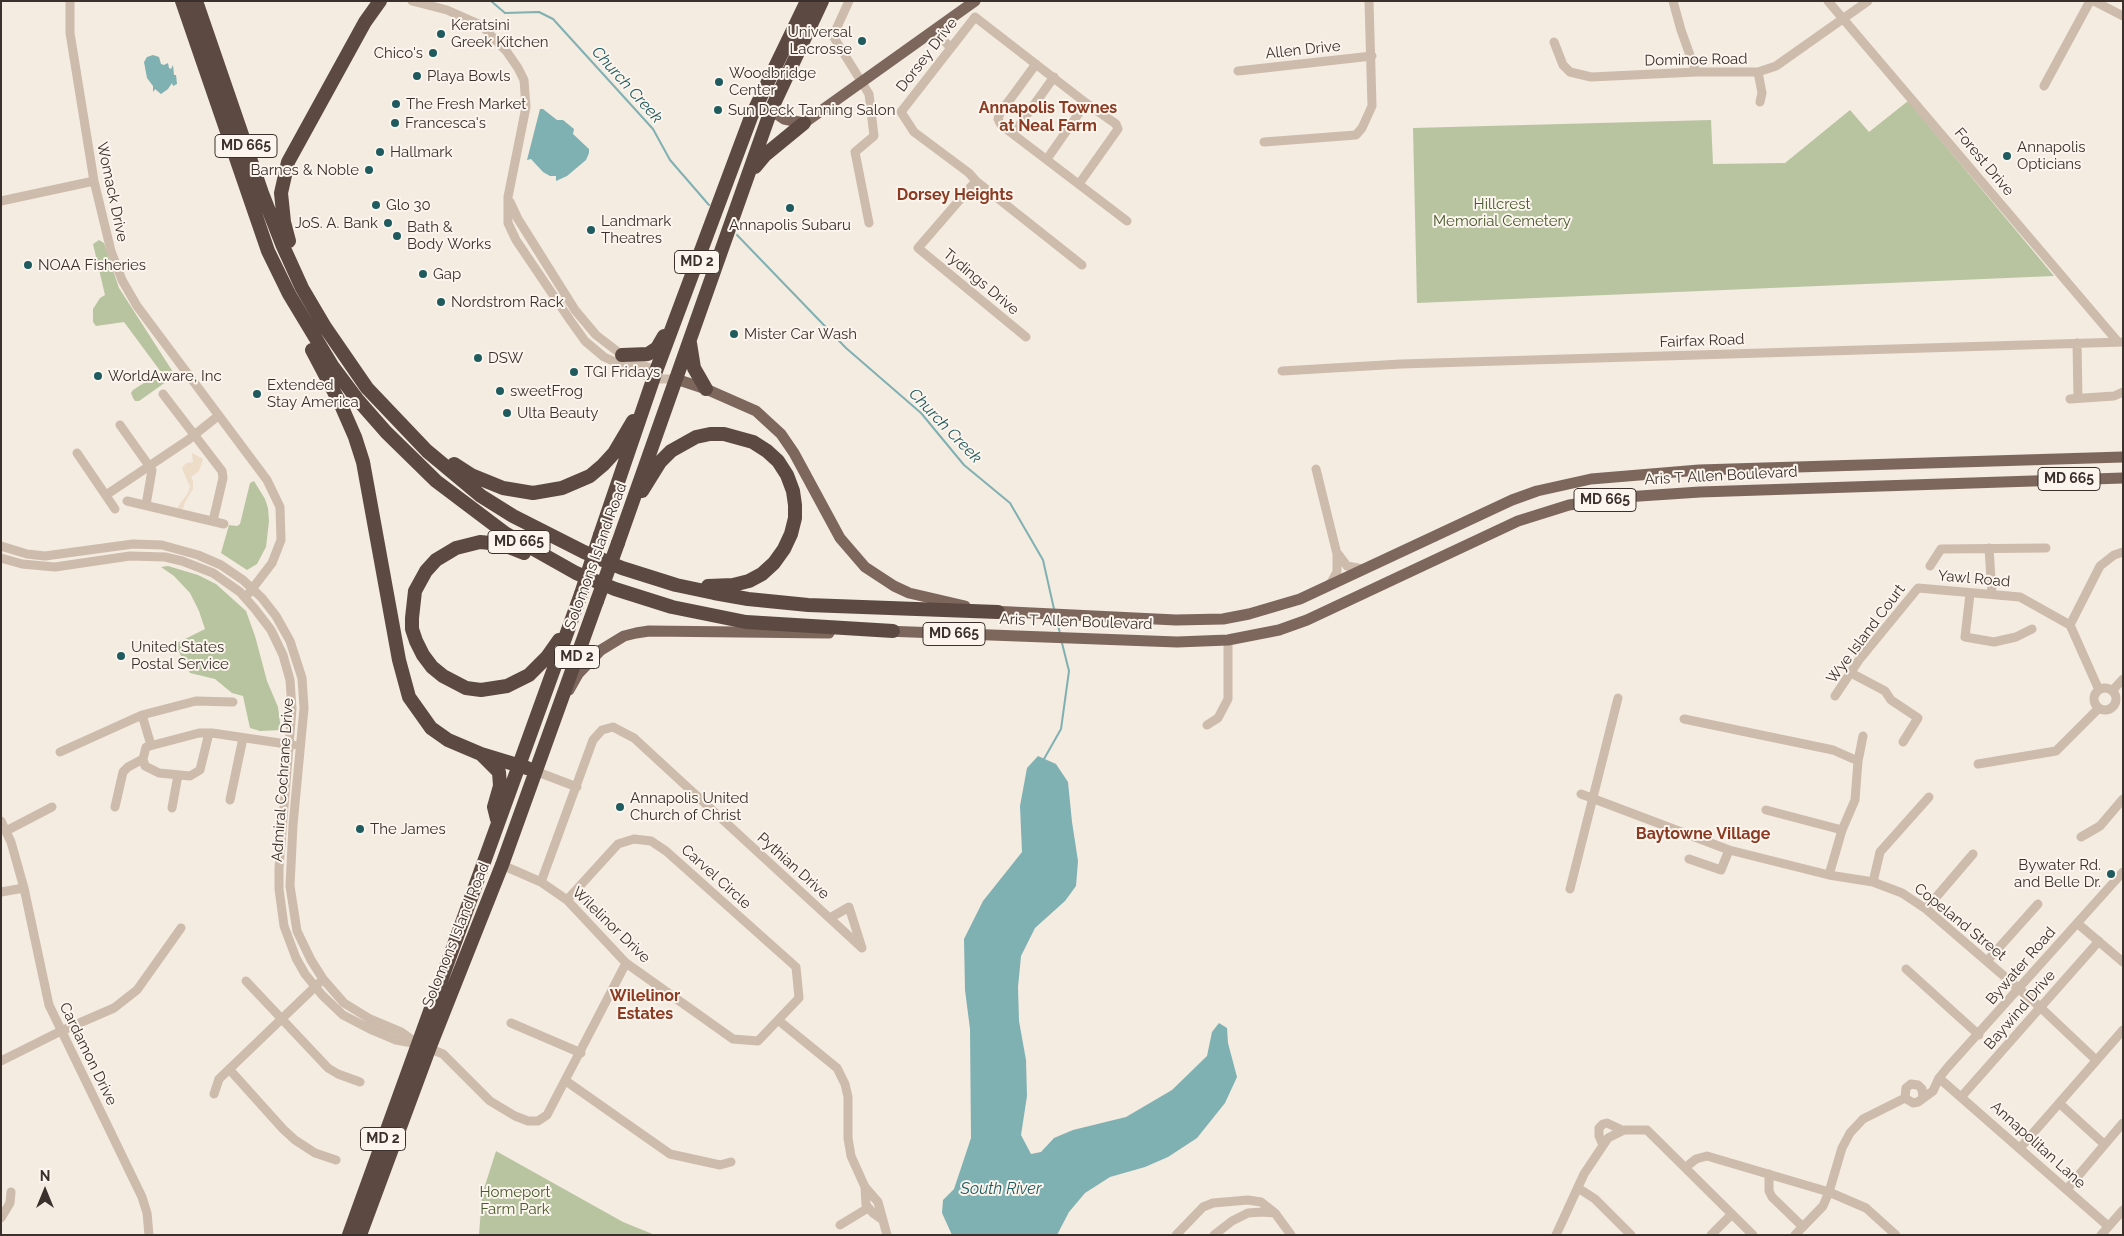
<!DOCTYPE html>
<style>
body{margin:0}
#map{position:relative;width:2124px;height:1236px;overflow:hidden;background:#f4ebe1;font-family:Raleway,sans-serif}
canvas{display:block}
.frame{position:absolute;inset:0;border:2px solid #3b302b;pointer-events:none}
.north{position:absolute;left:20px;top:1166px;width:50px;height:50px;-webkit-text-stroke:4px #fbf5ee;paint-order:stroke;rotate:0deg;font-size:14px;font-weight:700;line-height:20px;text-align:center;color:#3b302b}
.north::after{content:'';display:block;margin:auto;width:18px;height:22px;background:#3b302b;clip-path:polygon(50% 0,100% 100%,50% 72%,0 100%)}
</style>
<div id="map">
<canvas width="2124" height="1236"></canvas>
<div class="frame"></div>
<div class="north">N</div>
</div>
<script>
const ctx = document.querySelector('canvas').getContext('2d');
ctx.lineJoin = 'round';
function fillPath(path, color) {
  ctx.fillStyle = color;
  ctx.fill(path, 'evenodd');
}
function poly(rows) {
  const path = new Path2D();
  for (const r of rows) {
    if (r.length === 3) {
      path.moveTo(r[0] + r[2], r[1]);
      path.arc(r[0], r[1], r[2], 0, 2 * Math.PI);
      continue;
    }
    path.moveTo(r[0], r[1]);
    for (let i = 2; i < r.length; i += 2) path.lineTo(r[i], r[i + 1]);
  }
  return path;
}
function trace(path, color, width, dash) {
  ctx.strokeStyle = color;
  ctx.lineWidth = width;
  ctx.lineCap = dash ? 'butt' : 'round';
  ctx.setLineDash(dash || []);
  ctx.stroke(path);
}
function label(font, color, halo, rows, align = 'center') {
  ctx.font = font + ' Raleway,sans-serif';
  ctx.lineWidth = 4;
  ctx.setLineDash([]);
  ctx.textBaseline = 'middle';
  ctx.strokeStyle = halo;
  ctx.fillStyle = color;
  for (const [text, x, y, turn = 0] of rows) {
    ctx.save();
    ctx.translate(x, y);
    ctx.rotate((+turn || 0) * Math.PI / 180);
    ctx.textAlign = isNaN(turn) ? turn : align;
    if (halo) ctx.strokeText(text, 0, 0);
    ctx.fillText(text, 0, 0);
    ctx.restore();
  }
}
fillPath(poly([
 [1908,101,2054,276,1417,303,1413,128,1711,120,1713,164,1785,163,1850,110,1869,132],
 [99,240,104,243,119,288,173,372,173,377,139,401,135,401,133,398,131,393,133,390,161,372,124,322,96,326,93,322,93,309,100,298,105,295,93,244],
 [254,481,265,499,268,508,269,521,266,547,257,564,247,570,221,553,229,525,237,526,240,524,250,483],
 [168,566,198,575,216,584,246,611,255,636,267,681,278,707,281,730,260,731,250,728,243,696,232,693,215,679,190,673,175,644,205,629,199,611,190,593,174,576,161,567],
 [496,1151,623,1222,655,1235,479,1235,482,1195]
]), '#b8c4a0');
fillPath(poly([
 [192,453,203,459,199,471,191,477,193,481,193,489,185,502,182,511,177,508,188,493,190,487,182,468,186,463,193,462]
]), '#ecdcc8');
fillPath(poly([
 [153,55,159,57,161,64,164,65,168,63,169,68,171,69,173,65,174,75,176,75,177,84,173,86,172,83,168,89,161,94,155,89,153,92,153,86,147,78,144,62,147,57],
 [540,109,543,109,557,120,563,120,574,129,573,134,589,149,589,153,586,160,567,176,556,181,556,176,550,176,543,172,531,159,527,160],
 [1038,756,1056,764,1068,782,1072,822,1078,861,1076,886,1065,901,1035,928,1021,956,1018,987,1019,1021,1026,1060,1027,1096,1021,1135,1031,1154,1041,1152,1054,1138,1073,1130,1126,1117,1172,1090,1207,1056,1212,1032,1219,1023,1227,1028,1228,1043,1237,1077,1225,1103,1197,1138,1168,1157,1145,1167,1110,1177,1085,1193,1069,1212,1057,1235,952,1235,942,1213,943,1200,954,1189,971,1138,970,1029,965,990,964,939,983,901,1022,852,1020,806,1027,768]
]), '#7fb0b2');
trace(poly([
 [491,1,505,13,539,12,553,19,653,129,670,160,709,205],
 [737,235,846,348,921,413,964,465,1010,503,1043,560,1054,609],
 [1056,619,1060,633],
 [1044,759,1061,729,1069,671,1062,643]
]), '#7fb0b2', 2);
trace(poly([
 [70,1,70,33,94,181,111,251,122,280,137,306,267,480,280,507,281,540,272,563,249,593],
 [412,1,447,10,481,25,507,52,518,68,524,80,526,107,508,197,508,223,516,240,570,320,585,341,604,357,653,379,676,379],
 [849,1,833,36,869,94,874,136,855,152,869,223],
 [1673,1,1681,30,1696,72],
 [1828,1,2118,342],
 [2094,1,2123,16],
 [934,30,950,47],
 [1554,42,1563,65,1570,72,1591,77,1696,72,1758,72,1776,66,1868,1],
 [1036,64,1000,113,998,119,1001,125,1127,221],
 [1238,71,1372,56],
 [1758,72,1762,93,1760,102],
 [2044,86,2090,1],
 [1013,134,1054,77],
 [1264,142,1356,135,1362,128,1372,106,1369,1],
 [1047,159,1086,103],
 [976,181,918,248,1026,337],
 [1079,184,1118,129,1116,124,1086,103,975,17,901,112,914,132,969,173,976,181,1082,265],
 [1,201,94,181],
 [510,202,518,219,575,310,596,335,622,355,656,371],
 [2077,343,2078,398],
 [1282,371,1401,364,2123,342],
 [163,394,222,471,223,478,213,521],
 [2070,399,2114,396,2123,392],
 [120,425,152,470,146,505],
 [77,453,115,509],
 [1316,469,1337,554,1337,572,1329,586],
 [106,495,188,440,218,416],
 [127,501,224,524],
 [1,546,27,554,45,556,133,544,162,545,198,555,221,565,243,580,262,598,276,616,290,641,302,678,304,708,293,825,290,886,297,931,311,960,323,979,344,1003,370,1019,401,1032,415,1042],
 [1989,548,1992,593],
 [1338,554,1347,566,1363,569],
 [1,558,22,564,55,567,130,556,165,557,182,561,213,573,240,592,255,609,271,630,283,655,290,680,292,709,279,868,279,889,284,926,296,958,305,974,322,995,343,1015,370,1029,396,1040,418,1044,443,1054,490,1101,515,1116,528,1121,538,1121,547,1115,626,963],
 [1930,566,1941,549,2046,548],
 [1970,594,1965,637,1994,642,2016,637,2032,629],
 [2070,625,2100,566,2114,555,2123,552],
 [1851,673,1885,691,1891,700,1918,718,1903,742],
 [2105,699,11],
 [2112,691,2123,679],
 [1835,696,1859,660,1918,588,2020,597,2070,625,2099,690],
 [142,715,151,745],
 [1684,719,1833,750,1858,761],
 [1207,725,1218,718,1228,699,1228,640],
 [209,733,200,770,190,776,159,773,145,766,143,759,146,747,199,733,212,733,293,745],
 [60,752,142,715,196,701,233,702],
 [1978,764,2056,751,2099,708],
 [535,771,577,787],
 [1581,794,1729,850,1829,875,1873,882,1902,893,1926,909,2040,1007,2096,1060],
 [230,800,243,738],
 [115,807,123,772,128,767,143,759],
 [172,808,178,775],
 [1766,810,1842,830],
 [1,821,11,842,24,888,49,1005,142,1197,147,1213,149,1235],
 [6,831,52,807],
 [2081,837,2100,826,2123,799],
 [1689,859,1721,870,1729,850],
 [502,865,541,882,567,900,626,963,733,1039,758,1041,778,1020,837,1068,845,1084,848,1097,848,1138,851,1156,865,1187,878,1202,887,1235],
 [1829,875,1842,830,1855,800,1858,761,1863,736],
 [541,882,593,740,602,730,613,727,634,738,862,948],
 [1873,882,1880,852,1929,797],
 [1570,889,1618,698],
 [1,892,24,888],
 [567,900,618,844,634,839,651,841,666,851,796,967,799,998,778,1020],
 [1926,909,1973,854],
 [830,918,849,907,862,948],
 [2077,923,2123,962],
 [1987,961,2038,904],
 [1906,969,1979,1035],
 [246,981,328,1068,338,1074,360,1082],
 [511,1023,581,1053],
 [1,1061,61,1031,114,1008,137,990,181,928],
 [229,1069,283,1129,295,1140,315,1153,336,1160],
 [1939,1078,2108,1226],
 [566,1081,670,1154,720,1165,731,1162],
 [214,1094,219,1079,319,983],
 [1962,1096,2099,941],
 [1923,1098,1922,1089,1918,1085,1911,1084,1906,1088,1905,1098,1913,1103,1918,1102,1933,1091,1939,1078,1948,1067,2123,872],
 [2059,1103,2104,1144],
 [1603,1145,1599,1136,1599,1128,1603,1124,1607,1123,1622,1130],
 [2020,1148,2123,1030],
 [1686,1167,1696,1159,1707,1156,1829,1192,1866,1208,1896,1235],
 [1769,1174,1769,1191,1772,1197,1803,1227],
 [865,1187,866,1205,873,1213,883,1220],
 [1578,1188,1595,1199,1631,1235],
 [2067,1189,2123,1123],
 [1,1218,10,1203,11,1192],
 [840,1225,868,1208],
 [1176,1235,1203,1207,1213,1203,1248,1200,1261,1202,1275,1213],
 [1214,1235,1232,1221,1248,1213,1262,1212,1275,1213,1291,1235],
 [1556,1235,1584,1174,1608,1138,1624,1130,1647,1130,1753,1235],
 [1711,1235,1732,1214],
 [1795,1235,1823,1206,1829,1192,1842,1148,1850,1133,1863,1119,1905,1098],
 [2101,1235,2123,1210]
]), '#cdbbac', 9);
trace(poly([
 [771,110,784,119,804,123,975,1],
 [676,379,706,389,756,411,781,434,794,453,840,538,865,567,894,586,909,593,965,606],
 [991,611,1176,620,1223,619,1249,614,1300,599,1512,500,1537,491,1591,479,1699,470,2123,457],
 [885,631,1177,642,1228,640,1279,630,1307,620,1518,521,1569,505,1625,497,1700,492,2123,478],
 [569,690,578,674,601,650,624,636,636,633,649,631,829,633]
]), '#7d675c', 11);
trace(poly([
 [182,1,268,251,289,294,333,367,357,399,386,432,436,481,505,533,576,573,615,589,672,607,746,622,893,631],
 [196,1,262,193,282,244,302,288,325,327,367,388,427,451,481,496,513,516,584,552,622,568,676,585,714,593,748,599,808,605,998,612],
 [755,167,765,155,804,123],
 [289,241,284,222,281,193,288,162,365,22,380,1],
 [690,343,694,368,706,389],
 [312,350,341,405,355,437,363,462,399,660,409,697,431,728,448,740,481,754,527,768],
 [622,355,648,354,657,348,664,336],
 [454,464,471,475,503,488,533,493,562,488,590,476,603,465,614,453,633,421],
 [642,491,660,462,671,451,696,437,710,434,724,434,753,442,767,451,778,461,787,475,793,491,795,505,795,518,791,534,784,549,774,563,762,574,749,581,733,585,708,586],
 [600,535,656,371,751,117,807,1],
 [618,543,771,110,822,1],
 [524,553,501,544,480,542,456,548,436,560,426,571,415,591,412,618,412,629,416,641,423,655,432,667,443,676,466,688,481,690,507,686,529,675,547,657,559,640],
 [481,754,499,772,500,786,494,807,497,819],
 [349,1235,581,594],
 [360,1235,429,1049,502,865,597,601]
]), '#5c4a42', 14);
trace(poly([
 [581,594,600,535],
 [597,601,618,543]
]), '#5c4a42', 14);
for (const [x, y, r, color] of [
 [441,34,5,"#1f5a5e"],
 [862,41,5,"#1f5a5e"],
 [433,53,5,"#1f5a5e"],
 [417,76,5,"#1f5a5e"],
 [719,82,5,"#1f5a5e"],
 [396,104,5,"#1f5a5e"],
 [718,110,5,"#1f5a5e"],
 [395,123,5,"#1f5a5e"],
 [380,152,5,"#1f5a5e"],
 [2007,156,5,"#1f5a5e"],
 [369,170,5,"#1f5a5e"],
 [376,205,5,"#1f5a5e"],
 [790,208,5,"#1f5a5e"],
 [388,223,5,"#1f5a5e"],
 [591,230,5,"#1f5a5e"],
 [397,236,5,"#1f5a5e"],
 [28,265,5,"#1f5a5e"],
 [423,274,5,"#1f5a5e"],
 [441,302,5,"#1f5a5e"],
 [734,334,5,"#1f5a5e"],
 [478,358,5,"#1f5a5e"],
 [574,372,5,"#1f5a5e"],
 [98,376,5,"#1f5a5e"],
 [500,391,5,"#1f5a5e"],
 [257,394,5,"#1f5a5e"],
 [507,413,5,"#1f5a5e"],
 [121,656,5,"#1f5a5e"],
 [620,807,5,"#1f5a5e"],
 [360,829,5,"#1f5a5e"],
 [2111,874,5,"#1f5a5e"]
]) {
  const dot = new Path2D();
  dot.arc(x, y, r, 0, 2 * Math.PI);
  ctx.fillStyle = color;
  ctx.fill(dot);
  trace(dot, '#fbf5ee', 2);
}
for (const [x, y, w] of [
 [246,146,62],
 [697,262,45],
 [2069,479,62],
 [1605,500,62],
 [519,542,62],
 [954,634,62],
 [577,657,45],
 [383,1139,45]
]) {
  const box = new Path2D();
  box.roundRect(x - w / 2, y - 11.5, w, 23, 4);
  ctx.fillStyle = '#fbf5ee';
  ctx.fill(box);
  trace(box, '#3b302b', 1);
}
label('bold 14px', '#3b302b', null, [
 ["MD 665",246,146],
 ["MD 2",697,262],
 ["MD 665",2069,479],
 ["MD 665",1605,500],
 ["MD 665",519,542],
 ["MD 665",954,634],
 ["MD 2",577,657],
 ["MD 2",383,1139]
]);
label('15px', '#3b302b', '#fbf5ee', [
 ["Keratsini",451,25],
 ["Greek Kitchen",451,42],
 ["Universal",852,32,"right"],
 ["Lacrosse",852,49,"right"],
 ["Chico's",423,53,"right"],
 ["Woodbridge",729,73],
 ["Center",729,90],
 ["Playa Bowls",427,76],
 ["The Fresh Market",406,104],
 ["Sun Deck Tanning Salon",728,110],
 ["Francesca's",405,123],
 ["Annapolis",2017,147],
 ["Opticians",2017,164],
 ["Hallmark",390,152],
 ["Barnes & Noble",359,170,"right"],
 ["Glo 30",386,205],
 ["Landmark",601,221],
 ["Theatres",601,238],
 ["JoS. A. Bank",378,223,"right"],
 ["Annapolis Subaru",790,225,"center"],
 ["Bath &",407,227],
 ["Body Works",407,244],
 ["NOAA Fisheries",38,265],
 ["Gap",433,274],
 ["Nordstrom Rack",451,302],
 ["Mister Car Wash",744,334],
 ["DSW",488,358],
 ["TGI Fridays",584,372],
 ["WorldAware, Inc",108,376],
 ["Extended",267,385],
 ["Stay America",267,402],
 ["sweetFrog",510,391],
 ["Ulta Beauty",517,413],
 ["United States",131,647],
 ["Postal Service",131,664],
 ["Annapolis United",630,798],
 ["Church of Christ",630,815],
 ["The James",370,829],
 ["Bywater Rd.",2101,865,"right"],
 ["and Belle Dr.",2101,882,"right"]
], 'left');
label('15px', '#3b302b', '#fbf5ee', [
 ["Allen Drive",1303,50,-6],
 ["Dorsey Drive",927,55,-52],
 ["Dominoe Road",1696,60,-1],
 ["Forest Drive",1984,162,50],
 ["Womack Drive",112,192,78],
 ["Tydings Drive",981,282,40],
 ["Fairfax Road",1702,341,-2],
 ["Aris T Allen Boulevard",1721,476,-3],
 ["Solomons Island Road",596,556,-70],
 ["Yawl Road",1974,579,5],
 ["Aris T Allen Boulevard",1076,622,2],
 ["Wye Island Court",1866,634,-53],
 ["Admiral Cochrane Drive",283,780,-86],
 ["Pythian Drive",793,866,42],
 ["Carvel Circle",716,877,42],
 ["Copeland Street",1960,922,39],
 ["Wilelinor Drive",611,925,44],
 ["Solomons Island Road",456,935,-68],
 ["Bywater Road",2021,966,-49],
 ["Baywind Drive",2020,1010,-49],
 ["Cardamon Drive",88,1054,64],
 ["Annapolitan Lane",2038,1145,42]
]);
label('15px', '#4a5a2e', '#fbf5ee', [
 ["Hillcrest",1502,204],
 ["Memorial Cemetery",1502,221],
 ["Homeport",515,1192],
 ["Farm Park",515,1209]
]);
label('italic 16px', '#1f5a5e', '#fbf5ee', [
 ["Church Creek",627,85,48],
 ["Church Creek",945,426,46],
 ["South River",1001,1189]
]);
label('bold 16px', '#8c3b22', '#fbf5ee', [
 ["Annapolis Townes",1048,108],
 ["at Neal Farm",1048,126],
 ["Dorsey Heights",955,195],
 ["Baytowne Village",1703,834],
 ["Wilelinor",645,996],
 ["Estates",645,1014]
]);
</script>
